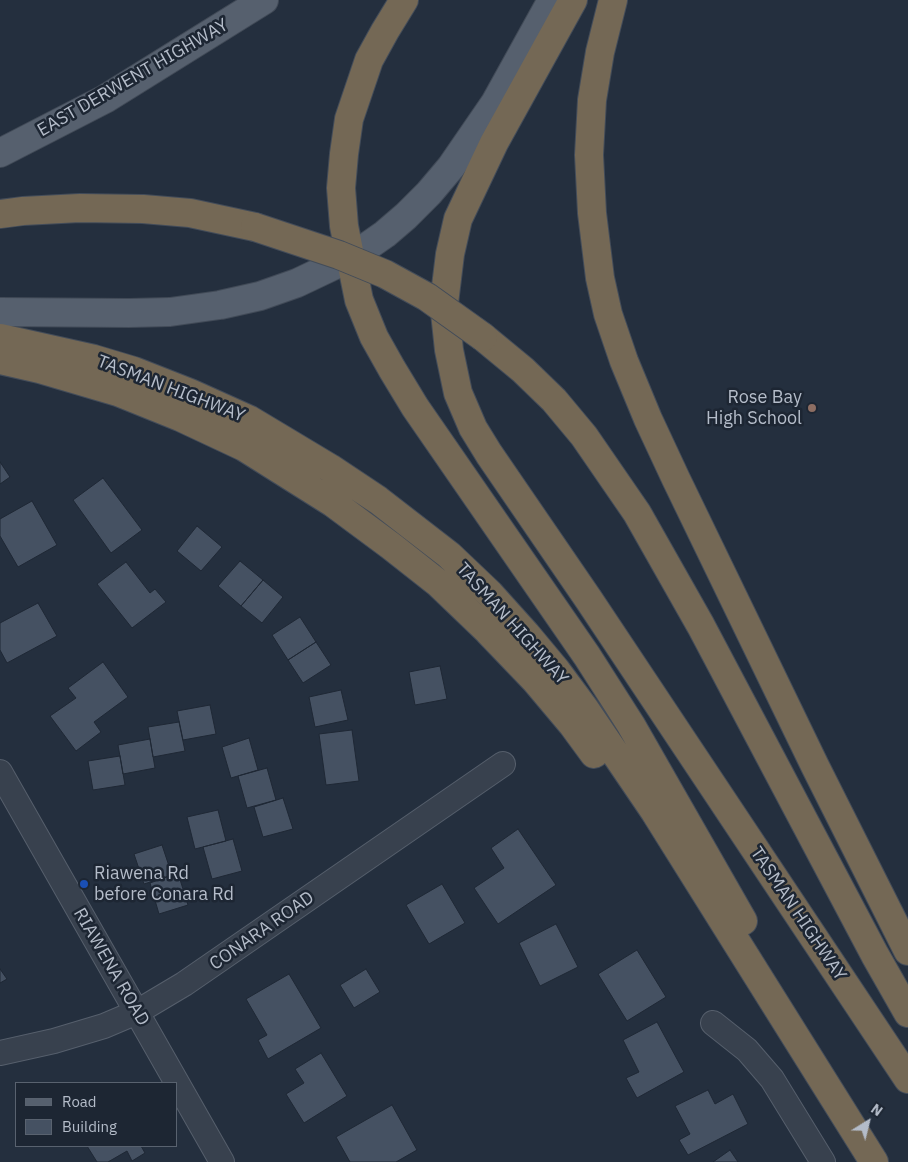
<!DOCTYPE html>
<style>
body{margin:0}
#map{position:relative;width:908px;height:1162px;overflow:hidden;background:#242f3e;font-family:"IBM Plex Sans",sans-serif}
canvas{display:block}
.legend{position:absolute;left:15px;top:1082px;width:162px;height:65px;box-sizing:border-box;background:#1d2633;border:1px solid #59626f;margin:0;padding:6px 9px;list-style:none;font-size:15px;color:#b4bcc9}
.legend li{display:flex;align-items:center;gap:10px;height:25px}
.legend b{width:25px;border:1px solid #59626f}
.north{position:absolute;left:843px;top:1097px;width:50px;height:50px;-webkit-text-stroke:4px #1d2633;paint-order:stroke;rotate:36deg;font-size:14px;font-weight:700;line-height:20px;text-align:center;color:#b4bcc9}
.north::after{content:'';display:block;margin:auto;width:18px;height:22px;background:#b4bcc9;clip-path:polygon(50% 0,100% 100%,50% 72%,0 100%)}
</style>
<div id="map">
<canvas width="908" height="1162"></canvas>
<ul class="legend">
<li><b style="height:6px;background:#56606e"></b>Road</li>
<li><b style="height:14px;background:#455162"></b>Building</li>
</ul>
<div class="north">N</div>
</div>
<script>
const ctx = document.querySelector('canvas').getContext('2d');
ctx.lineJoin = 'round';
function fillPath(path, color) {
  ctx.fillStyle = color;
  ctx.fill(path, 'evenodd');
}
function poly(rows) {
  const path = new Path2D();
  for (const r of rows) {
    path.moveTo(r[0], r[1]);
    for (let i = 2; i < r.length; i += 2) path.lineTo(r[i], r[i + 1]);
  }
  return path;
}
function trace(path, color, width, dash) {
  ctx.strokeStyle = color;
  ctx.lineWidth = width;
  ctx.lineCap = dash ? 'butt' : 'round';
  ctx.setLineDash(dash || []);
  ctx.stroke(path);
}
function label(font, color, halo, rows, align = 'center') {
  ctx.font = font + ' "IBM Plex Sans",sans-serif';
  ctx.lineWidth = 5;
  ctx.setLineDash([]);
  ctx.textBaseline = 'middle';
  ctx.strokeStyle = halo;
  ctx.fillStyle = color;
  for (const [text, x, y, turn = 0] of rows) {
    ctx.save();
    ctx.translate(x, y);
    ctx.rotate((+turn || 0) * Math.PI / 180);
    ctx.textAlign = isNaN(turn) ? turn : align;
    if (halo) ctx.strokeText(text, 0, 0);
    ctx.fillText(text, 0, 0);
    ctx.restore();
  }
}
const building = poly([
 [0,462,10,477,0,484,0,462],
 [103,478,142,530,111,553,73,500,103,478],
 [32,501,57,545,18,567,0,536,0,519,32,501],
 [197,526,222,547,201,571,177,551,197,526],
 [240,561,263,580,241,606,218,586,240,561],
 [126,562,150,593,155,589,166,602,132,628,97,584,126,562],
 [263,580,283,597,262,623,241,606,263,580],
 [38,603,57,636,7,663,0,650,0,623,38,603],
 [300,617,316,642,288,660,272,635,300,617],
 [316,642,331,665,303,683,288,660,316,642],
 [103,662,128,697,94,722,101,732,76,751,50,716,76,698,68,688,103,662],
 [440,666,447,699,415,705,409,672,440,666],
 [341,690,348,720,315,727,309,697,341,690],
 [210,705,216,734,183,740,177,711,210,705],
 [179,722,185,751,153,757,148,727,179,722],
 [352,730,359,781,326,785,319,734,352,730],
 [249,738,258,770,231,778,222,747,249,738],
 [150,739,155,768,123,774,118,745,150,739],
 [120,756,125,785,93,790,88,761,120,756],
 [267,768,276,800,247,808,238,776,267,768],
 [283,798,293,829,263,837,254,807,283,798],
 [218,810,226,841,195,849,187,817,218,810],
 [518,829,556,885,498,924,474,888,504,868,491,848,518,829],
 [233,839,242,871,212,879,203,847,233,839],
 [162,845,172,875,144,884,134,854,162,845],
 [178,873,188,905,159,914,150,883,178,873],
 [442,884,465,923,429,944,406,905,442,884],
 [556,924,578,967,540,986,519,943,556,924],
 [637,950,666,997,627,1021,598,974,637,950],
 [0,969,7,979,0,983,0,969],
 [366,969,380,992,354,1008,340,985,366,969],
 [289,974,321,1028,268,1059,258,1040,267,1035,246,999,289,974],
 [657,1022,684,1072,637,1098,626,1078,639,1072,623,1040,657,1022],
 [321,1053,347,1096,304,1123,286,1094,304,1083,295,1069,321,1053],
 [708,1090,715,1104,733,1094,748,1124,688,1155,679,1140,690,1134,675,1106,708,1090],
 [392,1105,417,1150,396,1162,350,1162,336,1137,392,1105],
 [87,1146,141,1146,145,1153,132,1161,127,1151,108,1162,97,1162,87,1146],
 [730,1150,738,1162,713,1162,730,1150]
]);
fillPath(building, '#455162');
trace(building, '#1f2835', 1);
const street = poly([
 [0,772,222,1162],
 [713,1023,747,1050,772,1079,823,1162],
 [0,1053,54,1041,104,1026,137,1012,184,984,503,764]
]);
const primary = poly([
 [0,153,105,99,264,0],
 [365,248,385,234,406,216,429,193,451,167,495,103,552,0],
 [0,312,129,313,170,312,220,305,260,296,297,283,337,264]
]);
const highway = poly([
 [404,0,385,31,369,60,349,119,344,154,341,188,344,226,359,300,374,337,392,369,415,407,587,656,631,725,743,921],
 [573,0,494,143,458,219,450,254,444,303,449,350,458,393,473,428,489,454,589,600,908,1079],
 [613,0,600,52,592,100,589,155,592,213,600,278,608,314,624,361,648,419,676,479,815,766,908,951],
 [0,214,23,211,80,208,143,209,190,213,255,227],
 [483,337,523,370,554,400,584,436,637,513,701,626,875,955,908,1013],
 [0,338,94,359,134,371,190,393,250,420,330,468,378,500,449,555,490,594,526,634,556,670,585,709,655,812,874,1162],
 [0,360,40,369,118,392,180,417,244,447,333,503,391,546,438,583,488,631,535,680,572,724,594,754]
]);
trace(street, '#565f6c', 26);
trace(primary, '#414a57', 30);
trace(highway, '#434c59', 30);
trace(street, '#38414e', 24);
trace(primary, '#56606e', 28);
trace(highway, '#746855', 28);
const highwayBridge = poly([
 [255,227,339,255,385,274,427,297,483,337]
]);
trace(highwayBridge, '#434c59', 30, []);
trace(highwayBridge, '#746855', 28);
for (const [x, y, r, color] of [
 [812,408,5,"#8d6e63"],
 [84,884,5,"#1a4fb4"]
]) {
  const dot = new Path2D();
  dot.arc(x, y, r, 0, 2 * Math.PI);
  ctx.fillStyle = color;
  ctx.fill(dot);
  trace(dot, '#1d2633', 2);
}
label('18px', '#b4bcc9', '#1d2633', [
 ["EAST DERWENT HIGHWAY",133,78,-30],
 ["TASMAN HIGHWAY",171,389,21],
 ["TASMAN HIGHWAY",512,624,48],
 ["TASMAN HIGHWAY",798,914,56],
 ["CONARA ROAD",262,931,-35],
 ["RIAWENA ROAD",111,967,60]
]);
label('18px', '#b4bcc9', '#1d2633', [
 ["Rose Bay",802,398],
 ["High School",802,419],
 ["Riawena Rd",94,874,"left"],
 ["before Conara Rd",94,895,"left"]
], 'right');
</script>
